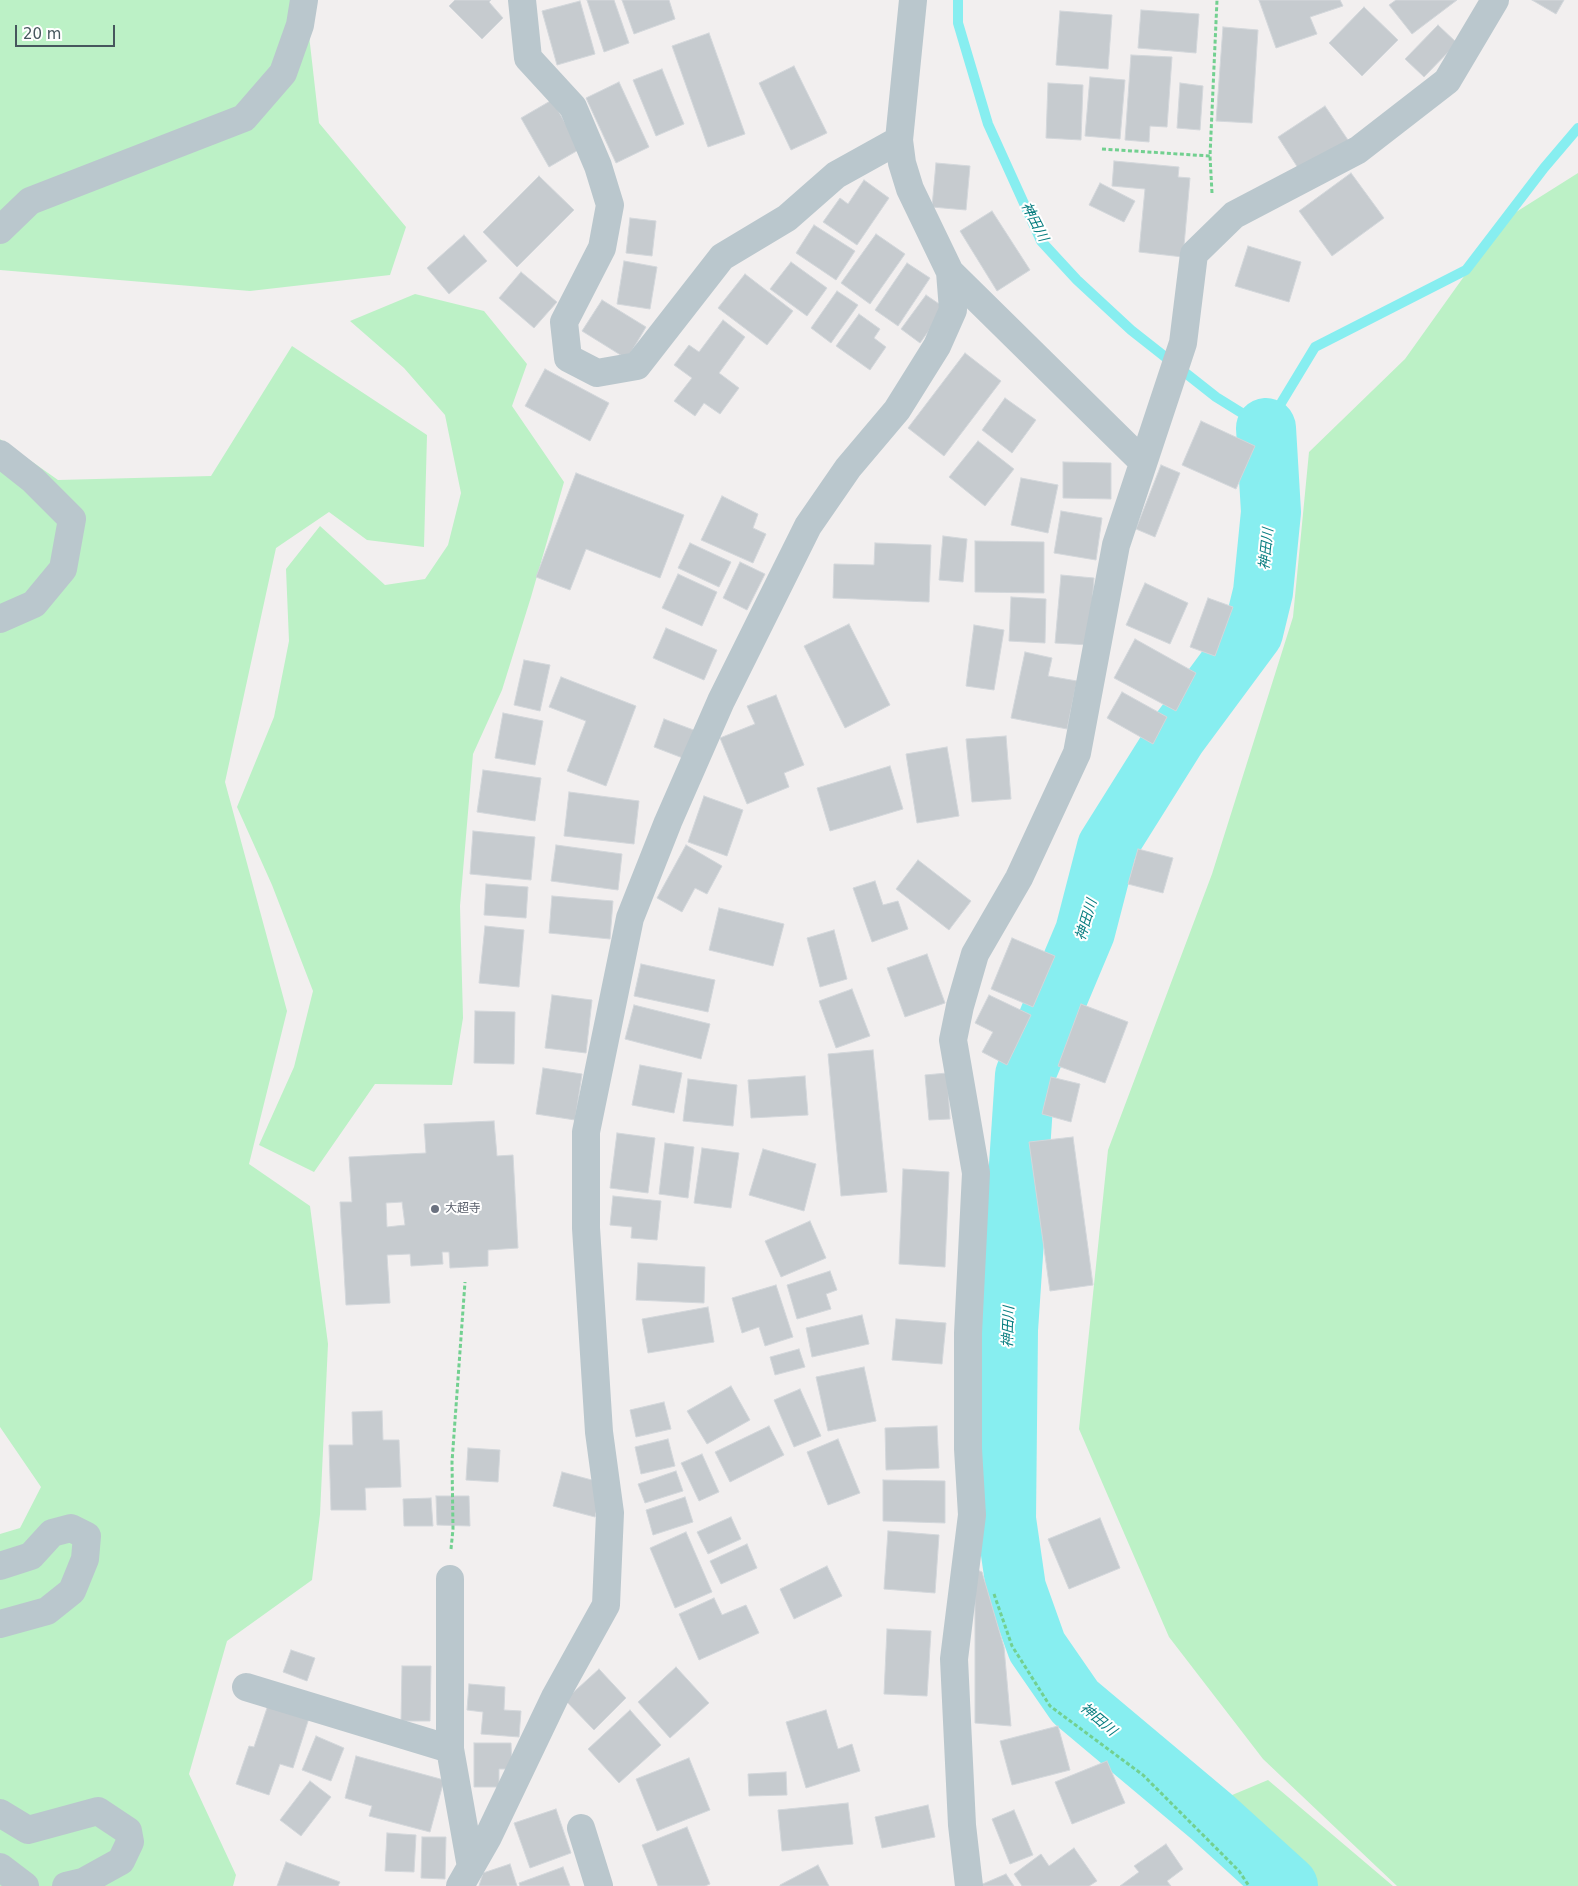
<!DOCTYPE html>
<meta charset="utf-8">
<style>
body{margin:0}
#map{position:relative;width:1578px;height:1886px;overflow:hidden;background:#f2efef;font-family:"DejaVu Sans",sans-serif}
canvas{display:block}
.scale{position:absolute;left:15px;top:25px;width:100px;height:22px;box-sizing:border-box;border:2px solid #46575d;border-top:0;padding-left:6px;font-size:15px;line-height:18px;white-space:nowrap;color:#46575d;-webkit-text-stroke:4px #fff;paint-order:stroke}
</style>
<div id="map">
<canvas width="1578" height="1886"></canvas>
<div class="scale">20 m</div>
</div>
<script>
const ctx = document.querySelector('canvas').getContext('2d');
ctx.lineJoin = 'round';
function fillPath(path, color) {
  ctx.fillStyle = color;
  ctx.fill(path, 'evenodd');
}
function poly(rows) {
  const path = new Path2D();
  for (const r of rows) {
    path.moveTo(r[0], r[1]);
    for (let i = 2; i < r.length; i += 2) path.lineTo(r[i], r[i + 1]);
  }
  return path;
}
function trace(path, color, width, dash) {
  ctx.strokeStyle = color;
  ctx.lineWidth = width;
  ctx.lineCap = dash ? 'butt' : 'round';
  ctx.setLineDash(dash || []);
  ctx.stroke(path);
}
function label(font, color, halo, rows, align = 'center') {
  ctx.font = font + ' "DejaVu Sans","Noto Sans JP",sans-serif';
  ctx.lineWidth = 4;
  ctx.setLineDash([]);
  ctx.textBaseline = 'middle';
  ctx.strokeStyle = halo;
  ctx.fillStyle = color;
  for (const [text, x, y, turn = 0] of rows) {
    ctx.save();
    ctx.translate(x, y);
    ctx.rotate((+turn || 0) * Math.PI / 180);
    ctx.textAlign = isNaN(turn) ? turn : align;
    if (halo) ctx.strokeText(text, 0, 0);
    ctx.fillText(text, 0, 0);
    ctx.restore();
  }
}
fillPath(poly([
 [0,0,305,0,319,123,406,227,390,275,250,291,0,270],
 [1578,173,1578,1886,1397,1886,1263,1759,1169,1637,1079,1429,1108,1150,1212,874,1293,617,1309,452,1405,359,1505,219],
 [415,294,484,311,527,364,512,406,564,482,531,597,502,690,473,754,460,906,463,1018,452,1085,375,1084,314,1172,259,1145,294,1067,313,991,272,885,237,807,274,717,289,641,286,569,320,526,385,585,425,579,448,545,461,493,445,415,404,368,350,321],
 [292,346,427,435,424,547,367,540,329,512,276,548,225,782,287,1011,249,1164,310,1206,328,1344,320,1514,312,1580,227,1641,189,1774,236,1875,233,1886,0,1886,0,1534,20,1528,41,1487,0,1427,0,439,58,480,211,476],
 [1268,1780,1393,1886,1307,1886,1225,1798]
]), '#bcf1c6');
trace(poly([
 [958,0,958,23,988,124,1041,241,1077,280,1131,330,1216,397,1266,428,1315,347,1466,270,1544,168,1578,128]
]), '#87eef0', 10);
trace(poly([
 [1266,428,1271,512,1263,592,1253,633,1176,737,1107,847,1085,932,1025,1075,1008,1330,1006,1519,1016,1588,1037,1647,1075,1702,1212,1817,1288,1886]
]), '#87eef0', 60);
const building = poly([
 [455,0,491,0,489,2,503,18,482,39,449,6,455,0],
 [587,0,614,0,629,43,604,52,587,0],
 [622,0,669,0,675,19,634,34,622,0],
 [1259,0,1340,0,1343,6,1310,17,1317,34,1276,48,1259,0],
 [1396,0,1457,0,1412,34,1389,5,1396,0],
 [1532,0,1564,0,1556,14,1532,0],
 [580,1,595,54,557,65,542,11,580,1],
 [1364,7,1398,40,1362,76,1329,43,1364,7],
 [1141,10,1199,14,1196,53,1138,48,1141,10],
 [1060,11,1112,15,1108,69,1056,65,1060,11],
 [1438,25,1457,43,1424,77,1405,59,1438,25],
 [1223,27,1258,30,1252,123,1216,121,1223,27],
 [709,33,745,134,708,147,672,46,709,33],
 [1131,55,1172,57,1167,127,1150,126,1149,142,1125,140,1131,55],
 [794,66,827,133,791,150,759,83,794,66],
 [662,69,684,124,656,136,633,80,662,69],
 [1090,77,1125,80,1120,139,1085,136,1090,77],
 [619,82,649,147,616,163,586,98,619,82],
 [1048,83,1083,85,1081,140,1046,138,1048,83],
 [1180,83,1203,86,1200,130,1177,128,1180,83],
 [552,100,580,149,549,167,521,118,552,100],
 [1325,106,1348,140,1300,171,1278,137,1325,106],
 [1114,161,1179,167,1178,177,1190,178,1183,257,1139,252,1145,189,1112,186,1114,161],
 [936,163,970,166,966,210,932,207,936,163],
 [1351,173,1384,218,1332,256,1299,211,1351,173],
 [539,176,574,210,517,267,483,232,539,176],
 [864,180,889,198,857,245,823,222,840,198,848,204,864,180],
 [1100,183,1135,201,1124,222,1089,205,1100,183],
 [992,211,1030,270,997,291,960,231,992,211],
 [630,218,656,221,652,256,626,253,630,218],
 [814,225,855,251,836,280,796,253,814,225],
 [876,234,905,254,870,304,841,283,876,234],
 [464,235,487,261,449,294,427,268,464,235],
 [1248,246,1301,262,1289,302,1235,286,1248,246],
 [624,261,657,267,650,309,617,304,624,261],
 [791,262,827,288,807,316,770,289,791,262],
 [907,263,930,278,898,326,875,310,907,263],
 [521,272,557,302,534,328,499,298,521,272],
 [745,274,793,311,767,345,718,308,745,274],
 [837,291,858,305,831,343,811,328,837,291],
 [926,295,945,308,920,343,901,329,926,295],
 [602,300,646,327,627,359,582,331,602,300],
 [859,314,880,329,874,338,886,347,870,370,836,346,859,314],
 [723,320,745,337,719,373,739,388,720,414,704,403,695,416,674,401,692,378,674,365,689,345,699,352,723,320],
 [965,353,1001,381,944,456,908,428,965,353],
 [545,369,609,403,590,441,525,406,545,369],
 [1005,398,1036,420,1012,453,982,430,1005,398],
 [1201,421,1255,446,1236,489,1182,465,1201,421],
 [978,441,1014,469,985,506,949,477,978,441],
 [1063,462,1111,463,1111,499,1063,498,1063,462],
 [1161,465,1180,473,1155,537,1136,529,1161,465],
 [576,473,684,515,660,578,586,549,570,590,536,577,576,473],
 [1021,478,1058,485,1048,533,1011,525,1021,478],
 [722,496,758,514,753,528,766,534,753,563,701,540,722,496],
 [1061,511,1102,518,1096,560,1054,553,1061,511],
 [943,536,967,539,963,582,939,580,943,536],
 [975,541,1044,542,1044,593,975,592,975,541],
 [690,543,731,562,719,587,678,568,690,543],
 [875,543,931,545,929,602,833,598,834,564,874,565,875,543],
 [740,562,765,574,747,610,723,598,740,562],
 [678,574,717,592,702,626,662,608,678,574],
 [1061,575,1094,578,1089,645,1055,643,1061,575],
 [1145,583,1188,603,1170,644,1126,625,1145,583],
 [1011,597,1046,599,1045,643,1009,641,1011,597],
 [1208,598,1233,607,1215,656,1190,647,1208,598],
 [849,624,890,705,845,728,804,646,849,624],
 [974,625,1004,630,994,690,966,686,974,625],
 [666,628,717,650,704,680,653,658,666,628],
 [1135,639,1196,673,1176,711,1114,678,1135,639],
 [1025,652,1052,658,1048,676,1077,681,1067,729,1011,718,1025,652],
 [524,660,550,665,540,711,514,705,524,660],
 [561,677,636,706,606,786,567,771,586,721,549,707,561,677],
 [1122,692,1167,717,1153,744,1107,718,1122,692],
 [776,695,804,765,784,773,789,787,747,804,720,738,755,724,747,706,776,695],
 [503,713,543,721,535,765,495,758,503,713],
 [664,719,699,732,688,760,654,747,664,719],
 [1006,736,1011,799,972,802,966,739,1006,736],
 [947,747,959,816,917,823,906,754,947,747],
 [890,766,903,809,830,831,817,788,890,766],
 [483,770,541,778,535,821,477,812,483,770],
 [569,792,639,801,634,844,564,836,569,792],
 [704,796,743,810,727,856,688,842,704,796],
 [473,831,535,837,531,880,470,874,473,831],
 [556,845,622,854,618,890,551,881,556,845],
 [686,845,722,866,707,894,695,888,682,912,657,898,686,845],
 [1138,849,1173,858,1163,893,1128,884,1138,849],
 [918,860,971,901,949,930,896,889,918,860],
 [875,881,883,905,898,901,908,929,872,942,853,888,875,881],
 [486,884,528,887,526,918,484,915,486,884],
 [552,896,613,901,610,939,549,933,552,896],
 [719,908,784,924,773,966,709,950,719,908],
 [485,926,524,930,519,987,479,983,485,926],
 [834,930,847,979,820,987,807,938,834,930],
 [1012,938,1055,956,1033,1007,991,989,1012,938],
 [927,954,945,1003,905,1017,887,968,927,954],
 [641,964,715,980,708,1012,634,996,641,964],
 [852,989,870,1036,836,1048,819,1001,852,989],
 [552,995,592,1000,586,1053,545,1048,552,995],
 [989,995,1031,1015,1007,1065,982,1052,993,1032,975,1023,989,995],
 [1081,1004,1128,1022,1105,1083,1058,1066,1081,1004],
 [634,1005,710,1024,701,1059,625,1039,634,1005],
 [475,1011,515,1012,514,1064,474,1063,475,1011],
 [873,1050,887,1192,841,1196,828,1054,873,1050],
 [640,1065,682,1073,674,1113,632,1105,640,1065],
 [543,1068,582,1074,575,1120,536,1114,543,1068],
 [947,1073,950,1119,929,1120,925,1075,947,1073],
 [805,1076,808,1115,751,1118,748,1080,805,1076],
 [1051,1077,1080,1084,1071,1122,1042,1114,1051,1077],
 [688,1079,737,1085,733,1126,683,1121,688,1079],
 [494,1121,497,1156,513,1155,518,1248,488,1250,488,1266,450,1268,449,1252,442,1252,443,1264,411,1266,410,1254,387,1255,390,1303,346,1305,340,1202,352,1202,349,1157,426,1153,424,1124,494,1121],
 [402,1202,405,1225,387,1227,386,1203,402,1202],
 [617,1133,655,1138,648,1193,610,1188,617,1133],
 [1073,1137,1093,1285,1050,1291,1029,1142,1073,1137],
 [665,1143,694,1147,688,1198,659,1194,665,1143],
 [702,1148,739,1153,731,1208,694,1203,702,1148],
 [763,1149,816,1164,804,1211,749,1195,763,1149],
 [903,1169,949,1172,945,1267,899,1264,903,1169],
 [613,1196,661,1201,657,1240,631,1238,632,1227,610,1225,613,1196],
 [810,1221,826,1258,781,1277,765,1241,810,1221],
 [638,1263,705,1267,704,1303,636,1300,638,1263],
 [830,1271,837,1290,826,1294,831,1309,797,1319,787,1285,830,1271],
 [776,1285,793,1337,765,1346,759,1327,742,1333,732,1298,776,1285],
 [708,1307,714,1342,648,1353,642,1319,708,1307],
 [862,1315,869,1344,812,1357,806,1328,862,1315],
 [896,1319,946,1323,942,1364,892,1360,896,1319],
 [799,1349,805,1367,775,1375,770,1357,799,1349],
 [864,1367,876,1421,828,1431,816,1377,864,1367],
 [731,1386,750,1420,707,1444,687,1411,731,1386],
 [800,1389,821,1436,794,1447,774,1400,800,1389],
 [664,1402,671,1429,636,1437,630,1410,664,1402],
 [382,1411,383,1440,399,1440,401,1487,365,1488,366,1510,331,1510,329,1445,353,1445,352,1412,382,1411],
 [769,1426,784,1455,730,1482,715,1452,769,1426],
 [937,1426,939,1468,886,1470,885,1428,937,1426],
 [668,1439,675,1466,641,1474,635,1447,668,1439],
 [838,1439,860,1493,828,1505,807,1452,838,1439],
 [468,1448,500,1450,498,1482,466,1480,468,1448],
 [702,1454,719,1492,699,1501,681,1463,702,1454],
 [676,1471,683,1491,645,1503,638,1484,676,1471],
 [562,1472,603,1483,595,1517,553,1506,562,1472],
 [883,1480,945,1481,945,1523,883,1521,883,1480],
 [436,1496,469,1496,470,1526,437,1525,436,1496],
 [685,1497,693,1522,653,1535,646,1510,685,1497],
 [431,1498,433,1526,404,1526,403,1499,431,1498],
 [731,1517,741,1539,708,1554,697,1532,731,1517],
 [1100,1518,1120,1568,1069,1589,1048,1539,1100,1518],
 [888,1531,939,1535,935,1593,884,1589,888,1531],
 [686,1532,712,1592,675,1608,650,1548,686,1532],
 [747,1544,757,1568,721,1584,710,1561,747,1544],
 [827,1566,842,1596,794,1619,780,1589,827,1566],
 [975,1569,982,1572,1004,1647,1011,1726,975,1723,975,1569],
 [714,1598,722,1615,746,1605,759,1633,699,1660,679,1614,714,1598],
 [887,1629,931,1631,927,1696,884,1694,887,1629],
 [291,1650,315,1658,307,1681,283,1672,291,1650],
 [402,1666,431,1666,430,1721,401,1721,402,1666],
 [676,1667,709,1703,670,1738,638,1702,676,1667],
 [599,1669,626,1698,594,1730,565,1700,599,1669],
 [469,1684,505,1687,504,1710,521,1711,519,1737,481,1734,483,1712,467,1710,469,1684],
 [268,1705,309,1718,293,1768,280,1764,269,1795,236,1784,249,1746,254,1747,268,1705],
 [630,1710,661,1745,619,1783,588,1749,630,1710],
 [826,1710,838,1749,852,1744,860,1771,806,1788,786,1722,826,1710],
 [1058,1726,1070,1770,1012,1785,1000,1741,1058,1726],
 [316,1736,344,1748,331,1781,302,1770,316,1736],
 [474,1743,511,1743,512,1769,499,1769,499,1787,474,1787,474,1743],
 [356,1756,444,1780,430,1832,369,1816,372,1806,345,1798,356,1756],
 [689,1758,710,1810,657,1831,636,1779,689,1758],
 [1107,1761,1125,1803,1072,1824,1055,1782,1107,1761],
 [786,1772,787,1795,749,1796,748,1774,786,1772],
 [310,1781,331,1797,301,1836,280,1820,310,1781],
 [848,1803,853,1844,782,1851,778,1810,848,1803],
 [928,1805,935,1837,882,1848,875,1817,928,1805],
 [556,1809,571,1853,530,1868,514,1823,556,1809],
 [1014,1810,1033,1855,1010,1864,992,1819,1014,1810],
 [687,1827,710,1884,705,1886,658,1886,642,1845,687,1827],
 [387,1833,416,1835,414,1872,385,1871,387,1833],
 [422,1837,446,1837,445,1879,421,1878,422,1837],
 [1166,1844,1183,1869,1167,1881,1171,1886,1120,1886,1139,1872,1134,1866,1166,1844],
 [1074,1848,1097,1881,1089,1886,1022,1886,1014,1874,1041,1854,1049,1866,1074,1848],
 [286,1862,340,1882,338,1886,277,1886,286,1862],
 [510,1864,517,1886,479,1886,483,1873,510,1864],
 [818,1865,829,1886,780,1886,780,1885,818,1865],
 [563,1867,570,1886,520,1886,519,1883,563,1867],
 [1006,1874,1014,1886,978,1886,1006,1874]
]);
fillPath(building, '#c6cbcf');
trace(building, '#d3d7db', 1);
trace(poly([
 [1102,149,1210,156],
 [1212,193,1210,156,1217,0],
 [451,1549,453,1529,452,1462,465,1282],
 [994,1594,1012,1646,1050,1706,1143,1775,1239,1871,1249,1886]
]), '#72d090', 3, [4, 2.5]);
trace(poly([
 [522,0,528,58,573,107,598,166,610,205,602,248,564,322,568,358,597,373,637,366,722,257,787,218,836,175,899,140],
 [0,230,30,201,244,118,283,73,300,25,304,0],
 [950,272,1143,462],
 [0,454,33,480,72,519,63,569,34,604,0,619],
 [0,1566,31,1556,52,1533,71,1528,87,1536,85,1559,72,1591,47,1611,0,1624],
 [450,1579,450,1749,471,1867],
 [246,1687,450,1749],
 [0,1813,28,1830,98,1811,128,1831,130,1842,121,1861,83,1882,66,1886],
 [581,1828,599,1886],
 [0,1867,25,1886],
 [460,1886,488,1837,555,1697,606,1605,610,1513,599,1432,586,1228,586,1132,630,918,668,822,721,701,808,526,848,468,897,410,937,346,953,310,950,272,910,189,902,163,899,140,913,0],
 [969,1886,962,1825,954,1659,972,1515,968,1449,968,1333,976,1173,953,1040,960,1006,975,954,1019,878,1077,753,1116,545,1183,343,1194,254,1234,215,1358,150,1447,81,1495,0]
]), '#bac7cd', 28);
for (const [x, y, r, color] of [
 [435,1209,5,"#6b7280"]
]) {
  const dot = new Path2D();
  dot.arc(x, y, r, 0, 2 * Math.PI);
  ctx.fillStyle = color;
  ctx.fill(dot);
  trace(dot, '#fff', 2);
}
label('12px', '#5b616d', '#fff', [
 ["大超寺",445,1209]
], 'left');
label('italic 14px', '#097e80', '#fff', [
 ["神田川",1034,222,63],
 ["神田川",1267,549,-84],
 ["神田川",1087,920,-73],
 ["神田川",1009,1327,-88],
 ["神田川",1098,1720,40]
]);
</script>
